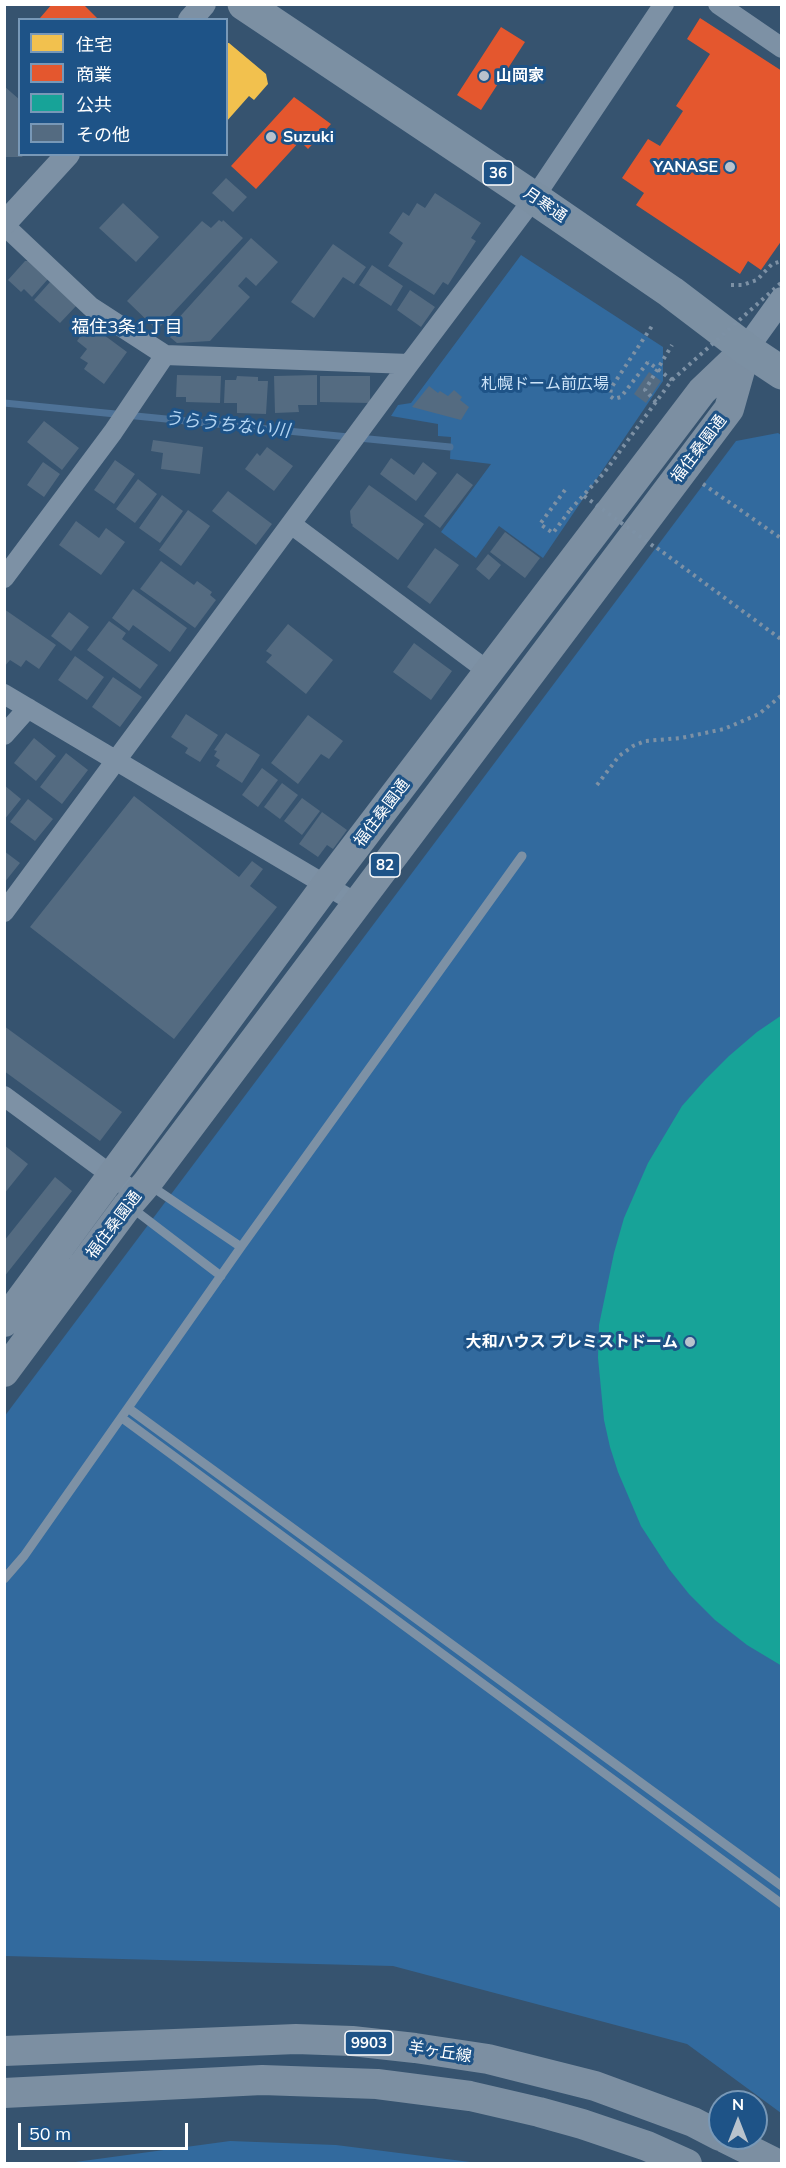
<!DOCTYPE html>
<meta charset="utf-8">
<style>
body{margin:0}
#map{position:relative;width:786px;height:2168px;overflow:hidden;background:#36536f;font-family:Mulish,"Noto Sans JP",sans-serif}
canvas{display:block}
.frame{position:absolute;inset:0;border:6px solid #fff;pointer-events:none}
.legend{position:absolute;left:18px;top:18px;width:210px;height:138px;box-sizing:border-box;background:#1e5387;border:2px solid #7898b7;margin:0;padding:8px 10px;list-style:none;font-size:18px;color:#fff}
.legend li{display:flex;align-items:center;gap:12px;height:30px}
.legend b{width:30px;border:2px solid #7898b7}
.north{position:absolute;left:708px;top:2090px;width:60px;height:60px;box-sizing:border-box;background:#1e5387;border:2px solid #7898b7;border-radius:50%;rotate:0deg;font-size:16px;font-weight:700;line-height:24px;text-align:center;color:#fff}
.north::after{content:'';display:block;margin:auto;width:21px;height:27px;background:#b9c3cd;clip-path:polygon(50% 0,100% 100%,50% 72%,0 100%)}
.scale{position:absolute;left:18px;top:2123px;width:170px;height:27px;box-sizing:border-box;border:3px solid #fff;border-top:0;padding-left:8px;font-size:18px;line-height:21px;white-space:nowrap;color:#fff;-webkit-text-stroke:4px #1e5387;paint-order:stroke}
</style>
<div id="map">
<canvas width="786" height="2168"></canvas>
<div class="frame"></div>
<ul class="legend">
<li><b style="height:16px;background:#f2c14e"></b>住宅</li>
<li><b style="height:16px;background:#e4572e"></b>商業</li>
<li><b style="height:16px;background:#17a398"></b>公共</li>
<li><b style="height:16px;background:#546b81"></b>その他</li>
</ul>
<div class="north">N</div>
<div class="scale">50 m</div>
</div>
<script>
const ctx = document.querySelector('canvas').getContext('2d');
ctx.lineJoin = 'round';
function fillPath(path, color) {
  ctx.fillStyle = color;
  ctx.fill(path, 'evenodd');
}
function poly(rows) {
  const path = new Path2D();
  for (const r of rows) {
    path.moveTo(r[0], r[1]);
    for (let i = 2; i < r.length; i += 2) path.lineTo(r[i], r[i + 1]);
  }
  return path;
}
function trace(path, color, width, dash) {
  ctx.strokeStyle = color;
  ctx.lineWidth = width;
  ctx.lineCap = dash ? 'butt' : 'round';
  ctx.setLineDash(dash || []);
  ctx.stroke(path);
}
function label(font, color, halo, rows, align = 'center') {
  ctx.font = font + ' Mulish,"Noto Sans JP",sans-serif';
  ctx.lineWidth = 6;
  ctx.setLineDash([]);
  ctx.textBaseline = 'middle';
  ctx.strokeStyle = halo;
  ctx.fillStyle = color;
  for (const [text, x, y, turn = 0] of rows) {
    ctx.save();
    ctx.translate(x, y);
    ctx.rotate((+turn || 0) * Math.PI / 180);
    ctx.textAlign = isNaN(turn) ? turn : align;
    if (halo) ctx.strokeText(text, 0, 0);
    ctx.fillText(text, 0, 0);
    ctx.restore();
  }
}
fillPath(poly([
 [521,255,663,347,663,381,543,558,499,526,476,558,441,532,491,464,450,459,451,437,438,436,438,424,391,416,398,405,411,403],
 [778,433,781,435,781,2113,687,2044,393,1966,5,1956,4,1417,736,441],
 [230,2141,336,2145,478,2163,68,2163]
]), '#326a9e');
fillPath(poly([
 [226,43,229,43,266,74,268,84,254,100,249,96,226,122]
]), '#f2c14e');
fillPath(poly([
 [52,4,83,4,99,20,42,20,40,18],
 [700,18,782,71,782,240,761,270,748,261,740,274,636,205,644,193,622,178,648,139,660,146,683,111,676,106,710,54,687,39],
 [501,27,525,42,481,110,457,95],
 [294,97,331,124,308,149,300,141,256,189,231,166]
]), '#e4572e');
fillPath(poly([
 [782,1015,782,1666,747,1645,715,1620,689,1594,669,1569,641,1526,618,1472,610,1447,604,1420,598,1358,599,1325,614,1253,624,1218,648,1163,682,1106,705,1080,729,1056,757,1032]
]), '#17a398');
trace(poly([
 [4,403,450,447]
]), '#4e7297', 7);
fillPath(poly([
 [4,86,20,100,20,154,24,154,22,157,4,157],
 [226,178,247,197,233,212,212,193],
 [435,193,481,223,471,238,476,241,448,285,443,282,434,295,388,266,403,243,389,233,403,212,409,216,417,203,425,208],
 [123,203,159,237,136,262,99,228],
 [219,220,222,222,223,220,243,238,157,330,127,301,202,221,211,228],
 [251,238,278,262,256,286,246,277,238,286,250,297,210,341,177,343,165,333],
 [333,244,366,267,354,284,343,277,314,318,291,302],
 [25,261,29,261,48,279,32,297,24,289,21,292,8,280],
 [372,265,403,286,391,306,359,285],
 [50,282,77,305,60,323,34,300],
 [410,290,435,307,421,327,397,310],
 [89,324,127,352,104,384,84,369,88,363,80,358,87,349,77,341],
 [649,372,661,381,646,403,634,394],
 [177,375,221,376,220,403,186,402,186,397,176,397],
 [317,375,317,405,298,405,299,412,275,413,274,376],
 [237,376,258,377,258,381,268,381,266,414,237,413,237,403,224,403,225,380,236,380],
 [320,376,370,376,370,403,320,402],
 [429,386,438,393,440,391,448,396,454,390,462,397,460,400,469,407,461,420,412,407],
 [44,421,79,448,62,470,27,442],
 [153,440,203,447,200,474,161,469,163,453,151,451],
 [267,447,293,466,274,491,245,469,257,453,260,456],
 [391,458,414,475,423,462,437,473,416,501,380,474],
 [115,460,135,474,114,504,94,490],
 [43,462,60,474,44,497,27,485],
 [457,473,473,485,440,528,424,516],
 [138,479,157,494,135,523,116,509],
 [369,485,424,524,398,560,352,526,353,525,351,523,350,511],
 [228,491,272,524,256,545,212,511],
 [162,495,183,511,160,543,139,528],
 [188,510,210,526,181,566,159,550],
 [76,521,99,538,106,528,125,542,101,575,59,545],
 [505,532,540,558,525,578,490,552],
 [435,548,459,565,430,604,407,587],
 [488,554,501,565,489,580,476,569],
 [161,561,194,585,197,581,212,592,210,595,216,600,195,628,140,589],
 [133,589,187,628,170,652,133,625,129,631,112,618],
 [4,609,56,645,39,669,26,660,21,667,10,660,4,667],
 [69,612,89,627,71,651,51,636],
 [109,621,126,633,122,639,158,665,140,689,87,650],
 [288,624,333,660,306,694,266,662,272,655,266,651],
 [414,643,452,671,431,700,393,672],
 [75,656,104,677,87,700,58,680],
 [113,677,142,697,120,727,92,707],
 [186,714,218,735,200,762,185,753,188,748,171,737],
 [308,715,343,741,329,759,321,754,298,784,271,763],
 [226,733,260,755,242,783,216,766,220,760,214,756,217,751,214,750],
 [34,738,56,756,36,781,14,763],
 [66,753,88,770,62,804,40,787],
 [262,768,278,780,258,807,242,795],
 [282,783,298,795,280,819,264,807],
 [4,785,21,799,4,820],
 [134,796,239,877,252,861,263,869,250,886,277,907,174,1039,30,927],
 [302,798,320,811,302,835,284,821],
 [28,799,53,819,35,841,10,822],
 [322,812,347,830,333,849,327,845,318,857,299,844],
 [4,851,20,863,4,883],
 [4,1026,122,1112,100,1141,4,1071],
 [4,1145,28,1164,4,1194],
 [55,1177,72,1191,4,1277,4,1241]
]), '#546b81');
trace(poly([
 [731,285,743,285,757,280,772,264,782,261],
 [648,362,621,397,614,399,610,396,611,388,652,326],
 [656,402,645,390,672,345],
 [703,484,782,539],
 [565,490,540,524,553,533,570,510],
 [657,548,782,640],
 [597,785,619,756,633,746,645,741,681,738,724,729,759,714,782,695]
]), '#7d91a5', 4, [3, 4.5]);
trace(poly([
 [151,1186,241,1247],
 [132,1208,221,1276],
 [128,1408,782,1886],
 [122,1418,782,1904],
 [4,1579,24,1556,241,1247,522,856]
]), '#7d91a5', 9);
trace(poly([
 [718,4,782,48],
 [4,225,91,307,165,355,409,364],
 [291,524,489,672],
 [4,578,113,432,165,355],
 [4,694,356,903],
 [4,735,28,708],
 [4,912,409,364,534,198,664,4],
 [4,1096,137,1194]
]), '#7d91a5', 20);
trace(poly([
 [190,20,204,4],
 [4,224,68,154],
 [746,349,782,299]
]), '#7d91a5', 24);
trace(poly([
 [4,1322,327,884,702,391,746,349],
 [4,1372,128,1205,147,1183,729,409,746,349],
 [4,2051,296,2039,352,2041,415,2048,488,2059,595,2086,693,2122,720,2136],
 [4,2093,262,2080,377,2084,470,2096,539,2112,582,2124,647,2146,687,2164],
 [725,2138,777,2164]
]), '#7c8fa2', 30);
trace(poly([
 [244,4,534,198,671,292,746,349,782,373]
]), '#7c90a3', 33);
trace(poly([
 [672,380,782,282],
 [584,496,656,548],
 [570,510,604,473,672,380,648,362]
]), '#7d91a5', 4, [3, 4.5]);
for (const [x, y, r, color] of [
 [484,76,6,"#b9c3cd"],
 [271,137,6,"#b9c3cd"],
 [730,167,6,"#b9c3cd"],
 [690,1342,6,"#b9c3cd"]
]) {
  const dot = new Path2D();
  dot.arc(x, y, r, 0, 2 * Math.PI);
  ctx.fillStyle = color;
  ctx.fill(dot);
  trace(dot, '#1e5387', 2);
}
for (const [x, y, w] of [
 [498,173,30],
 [385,865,30],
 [369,2043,48]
]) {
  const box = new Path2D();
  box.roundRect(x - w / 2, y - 12, w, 24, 4.5);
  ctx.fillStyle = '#1e5387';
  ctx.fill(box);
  trace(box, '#fff', 1.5);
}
label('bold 15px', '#fff', null, [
 ["36",498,173],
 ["82",385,865],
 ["9903",369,2043]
]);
label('bold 16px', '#fff', '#1e5387', [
 ["山岡家",496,76],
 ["Suzuki",283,137],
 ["YANASE",718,167,"right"],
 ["大和ハウス プレミストドーム",678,1342,"right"]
], 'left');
label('16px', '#fff', '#1e5387', [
 ["月寒通",545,205,34],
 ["福住桑園通",699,449,-53],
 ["福住桑園通",382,813,-53],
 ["福住桑園通",114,1225,-53],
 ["羊ヶ丘線",440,2052,9]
]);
label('16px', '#cce3f8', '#1e5387', [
 ["札幌ドーム前広場",545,384]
]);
label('18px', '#fff', '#1e5387', [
 ["福住3条1丁目",127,328]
]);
label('italic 18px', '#b3d4f2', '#1e5387', [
 ["うらうちない川",227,425,6]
]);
</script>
